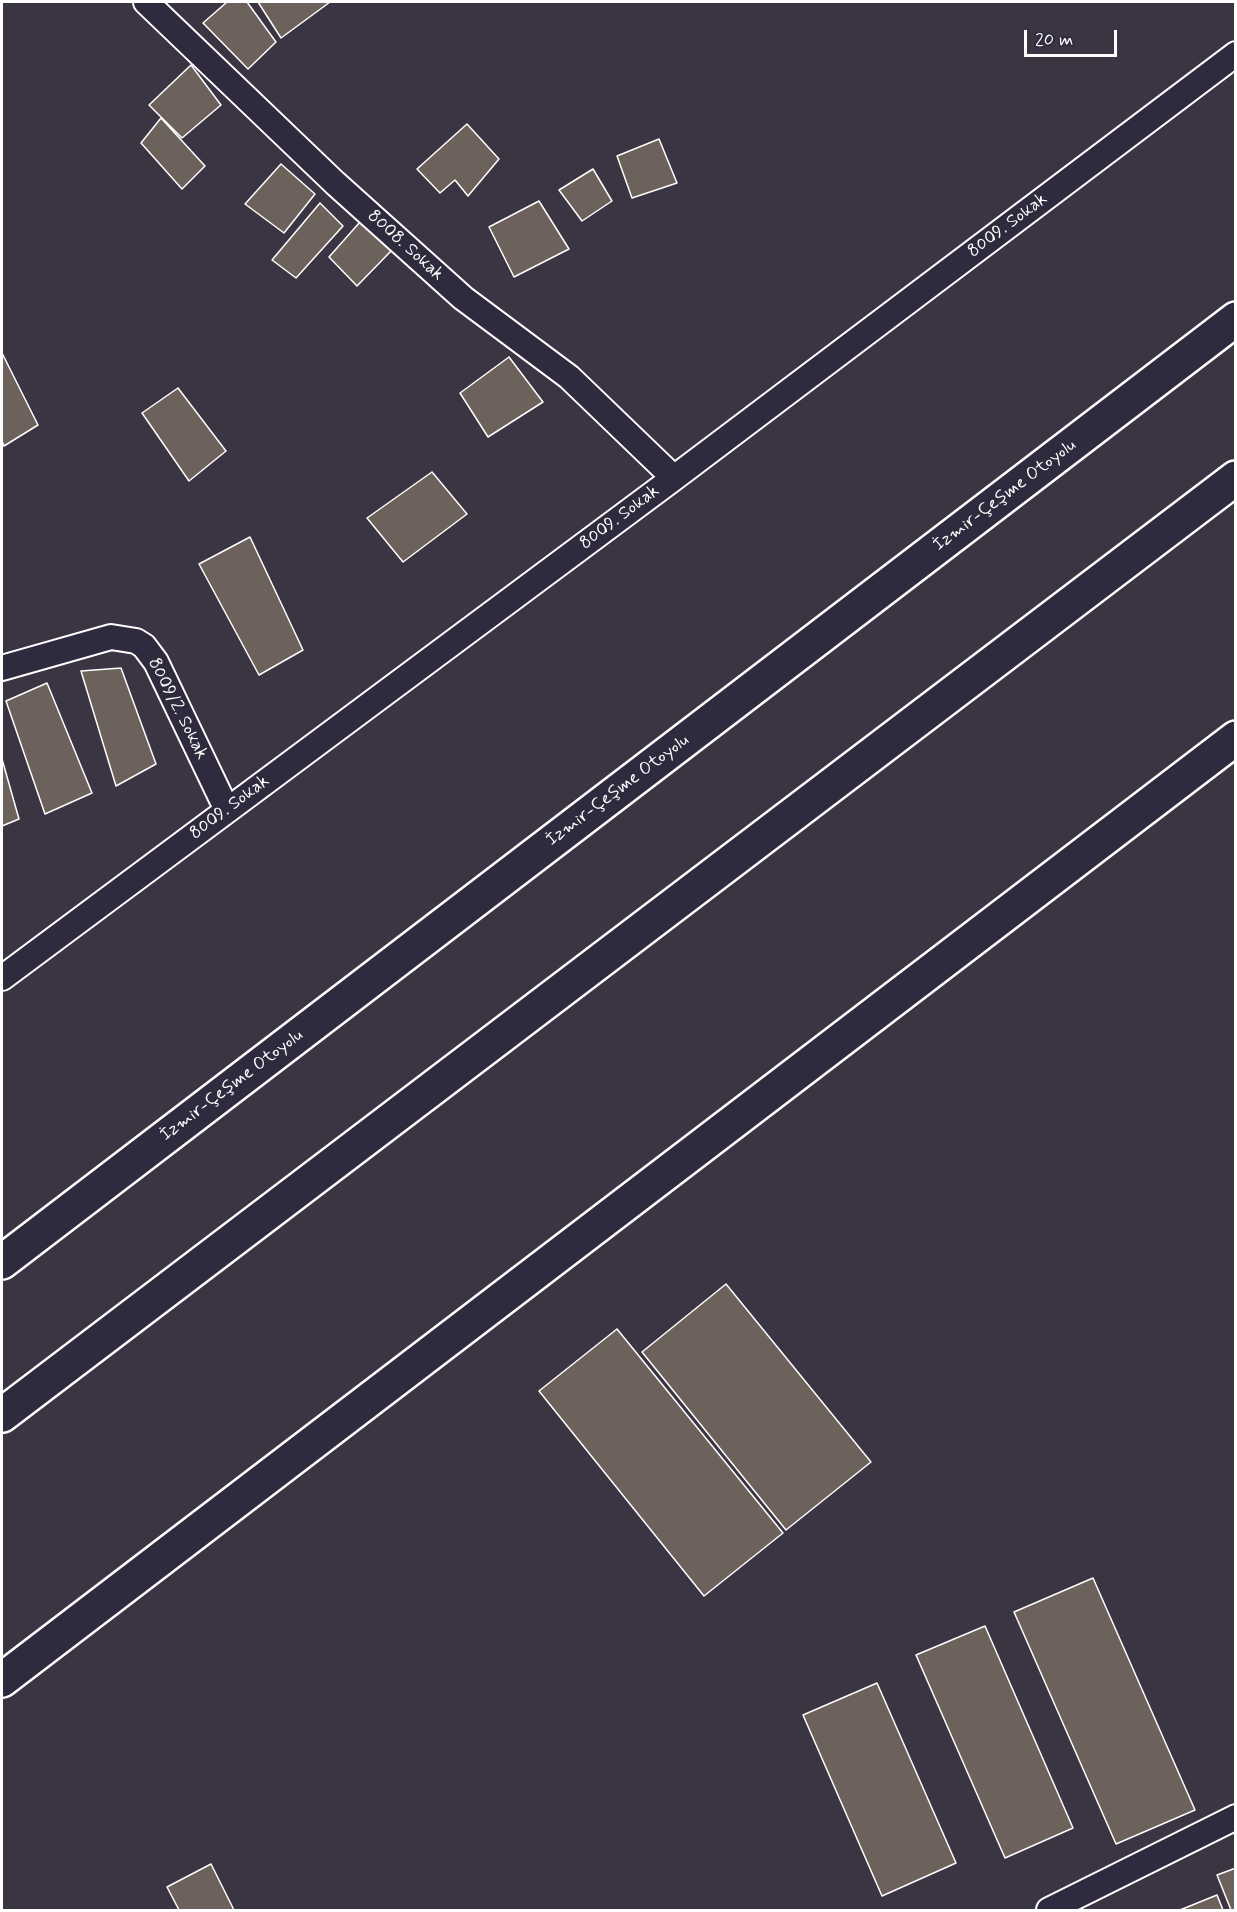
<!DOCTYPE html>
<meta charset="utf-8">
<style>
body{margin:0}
#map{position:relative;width:1237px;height:1912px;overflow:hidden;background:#3b3543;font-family:Mynerve,sans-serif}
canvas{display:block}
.frame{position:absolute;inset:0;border:3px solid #fff;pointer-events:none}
.scale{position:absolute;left:1024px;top:30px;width:93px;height:27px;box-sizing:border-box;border:3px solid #fff;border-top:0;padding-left:8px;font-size:18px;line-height:21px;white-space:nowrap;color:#fff;-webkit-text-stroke:4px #2f2a3d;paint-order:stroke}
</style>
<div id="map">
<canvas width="1237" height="1912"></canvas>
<div class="frame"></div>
<div class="scale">20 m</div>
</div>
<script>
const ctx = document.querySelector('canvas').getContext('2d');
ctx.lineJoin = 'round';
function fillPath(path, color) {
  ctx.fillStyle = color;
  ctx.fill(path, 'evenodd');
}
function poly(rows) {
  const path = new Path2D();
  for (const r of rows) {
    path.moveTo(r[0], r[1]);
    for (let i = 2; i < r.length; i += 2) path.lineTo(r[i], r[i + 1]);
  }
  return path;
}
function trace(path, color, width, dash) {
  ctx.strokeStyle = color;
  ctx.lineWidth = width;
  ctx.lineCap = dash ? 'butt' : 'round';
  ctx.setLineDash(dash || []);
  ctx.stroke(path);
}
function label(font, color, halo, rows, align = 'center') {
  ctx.font = font + ' Mynerve,sans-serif';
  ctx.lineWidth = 4.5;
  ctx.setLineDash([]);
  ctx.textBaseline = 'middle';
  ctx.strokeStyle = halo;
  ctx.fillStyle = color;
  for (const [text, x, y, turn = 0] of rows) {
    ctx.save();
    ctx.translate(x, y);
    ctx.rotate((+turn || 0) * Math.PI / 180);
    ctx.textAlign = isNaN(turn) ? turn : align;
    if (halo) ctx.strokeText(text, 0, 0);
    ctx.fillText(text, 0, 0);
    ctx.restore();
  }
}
const building = poly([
 [227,2,247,2,276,42,248,69,203,23,227,2],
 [258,2,330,2,281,38,258,2],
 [191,65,221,105,182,138,149,105,191,65],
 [161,118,205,166,182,189,141,143,161,118],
 [467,124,499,159,468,196,455,180,440,193,417,169,467,124],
 [659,139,677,183,632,198,617,156,659,139],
 [281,164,315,194,284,233,245,204,281,164],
 [593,169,612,201,582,221,559,190,593,169],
 [539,201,569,249,514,277,489,227,539,201],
 [320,203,343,226,296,278,272,260,320,203],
 [360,222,391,251,357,286,329,257,360,222],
 [2,353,38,425,4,446,2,441,2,353],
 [509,357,543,402,488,437,460,393,509,357],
 [178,388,226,451,189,481,142,413,178,388],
 [432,472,467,514,403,562,367,518,432,472],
 [250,537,303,650,259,675,199,564,250,537],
 [121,668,156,764,116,786,81,671,121,668],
 [47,683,92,793,45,814,6,701,47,683],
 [2,759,19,819,2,826,2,759],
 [726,1284,871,1462,786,1530,642,1352,726,1284],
 [617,1329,783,1533,704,1596,539,1391,617,1329],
 [1093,1578,1195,1810,1116,1844,1014,1612,1093,1578],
 [985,1626,1073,1828,1005,1858,916,1655,985,1626],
 [877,1683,956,1863,882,1896,803,1715,877,1683],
 [211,1864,234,1910,179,1910,167,1887,211,1864],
 [1236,1868,1236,1910,1231,1910,1217,1875,1236,1868],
 [1217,1895,1223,1910,1180,1910,1217,1895]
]);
fillPath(building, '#6d615c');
trace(building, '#fff', 1.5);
const street = poly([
 [146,2,335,183,463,298,569,377,674,478],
 [2,668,111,637,136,641,144,646,156,662,227,810],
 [2,978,674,478,1236,54],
 [1049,1910,1236,1817]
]);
const secondary = poly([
 [2,1680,1236,738]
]);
const highway = poly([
 [2,1262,1236,319],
 [2,1415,1236,478]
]);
trace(street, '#fff', 28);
trace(secondary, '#fff', 38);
trace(highway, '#fff', 38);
trace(street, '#2f2a3d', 24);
trace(secondary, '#2f2a3d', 33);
trace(highway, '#2f2a3d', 33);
label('18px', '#fff', '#2f2a3d', [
 ["8009. Sokak",1008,226,-37],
 ["8008. Sokak",405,246,42],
 ["İzmir-Çeşme Otoyolu",1005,496,-37],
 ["8009. Sokak",620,518,-37],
 ["8009/2. Sokak",177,709,63],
 ["İzmir-Çeşme Otoyolu",618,791,-37],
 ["8009. Sokak",230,808,-37],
 ["İzmir-Çeşme Otoyolu",232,1086,-37]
]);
</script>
